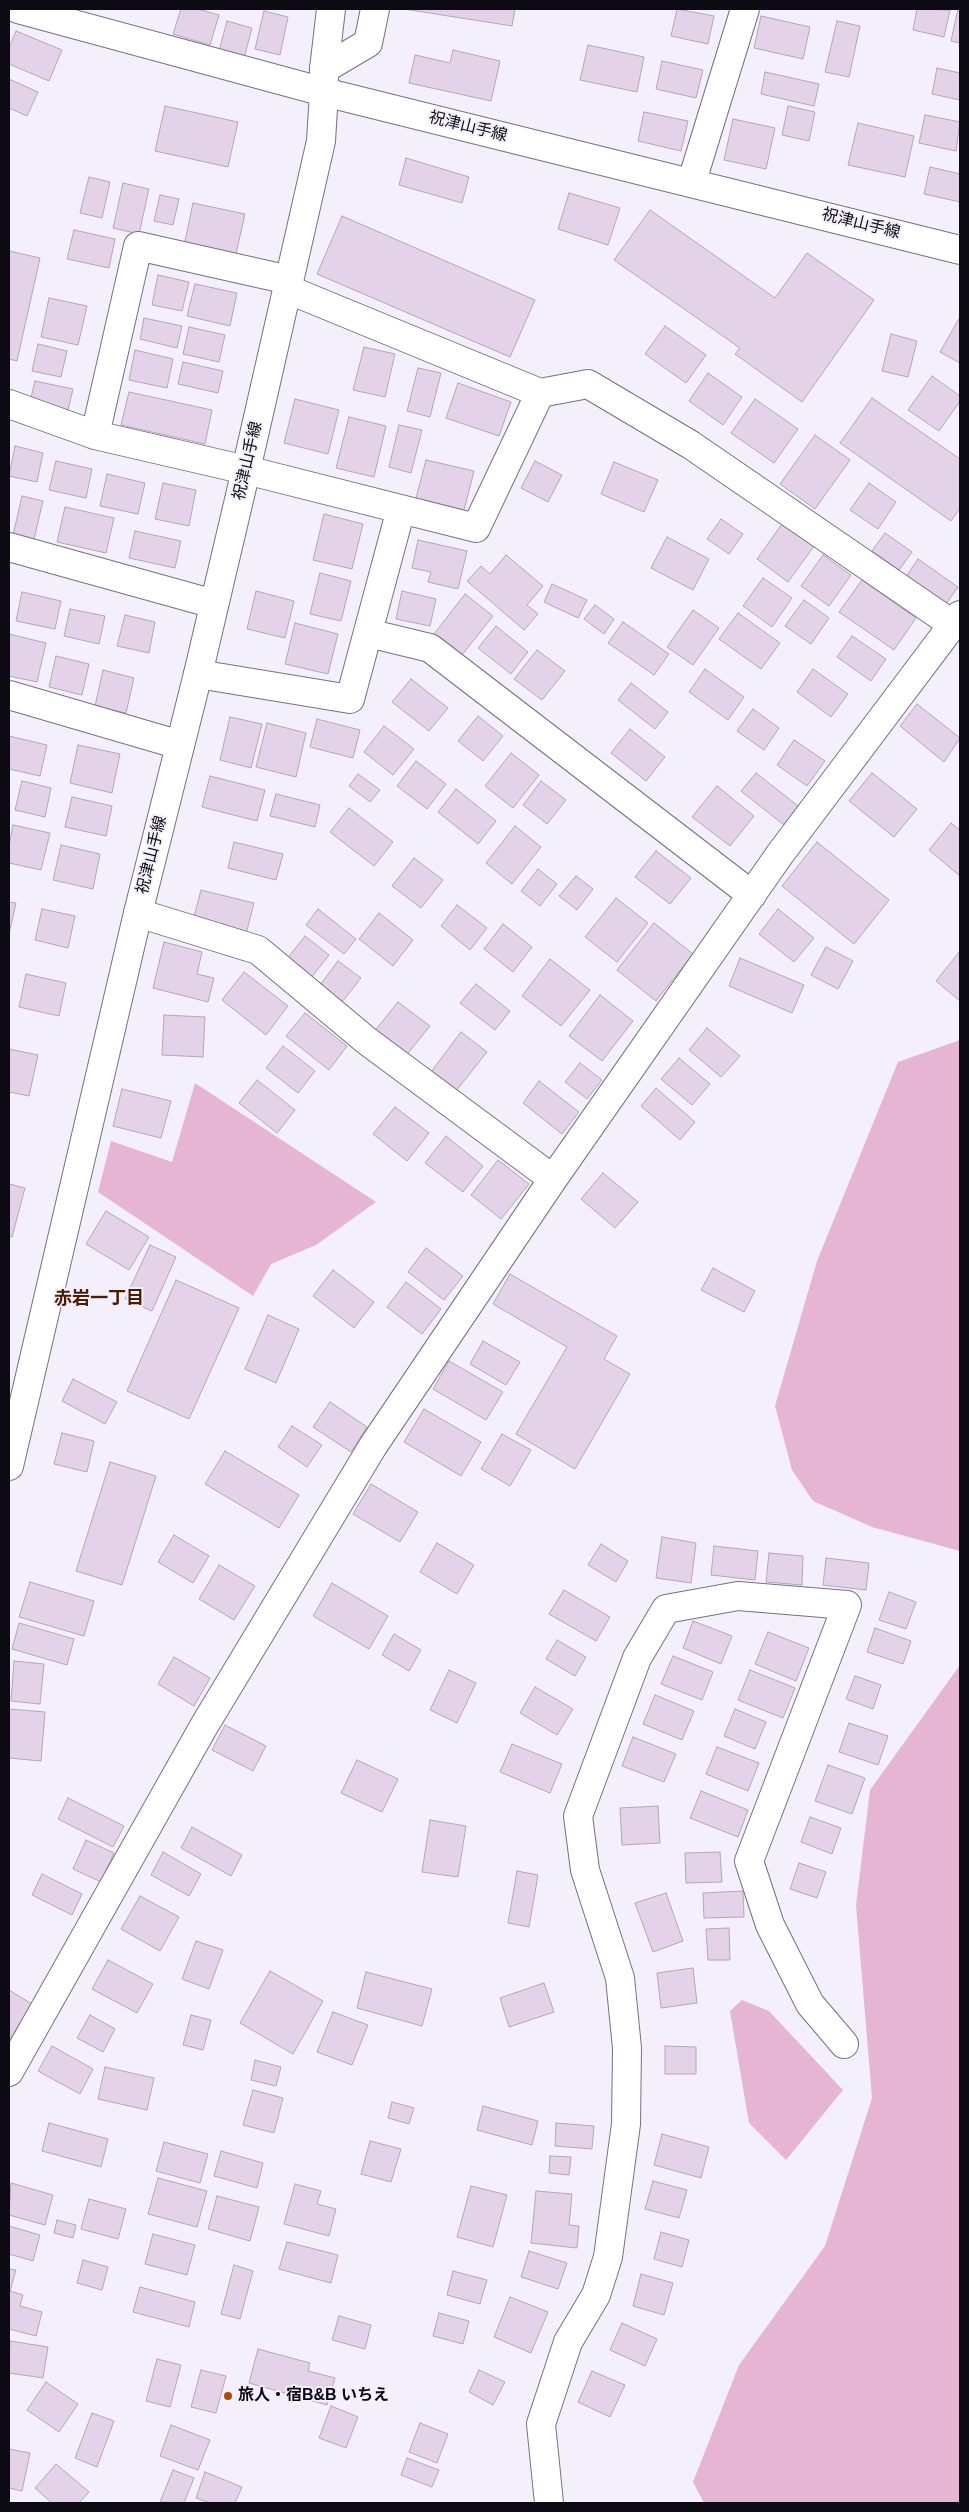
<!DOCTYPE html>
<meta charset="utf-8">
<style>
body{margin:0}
#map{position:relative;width:969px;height:2512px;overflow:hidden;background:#f3f0fb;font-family:Helvetica,sans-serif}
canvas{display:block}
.frame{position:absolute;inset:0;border:10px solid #0c0a12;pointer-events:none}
</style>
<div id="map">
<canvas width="969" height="2512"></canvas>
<div class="frame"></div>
</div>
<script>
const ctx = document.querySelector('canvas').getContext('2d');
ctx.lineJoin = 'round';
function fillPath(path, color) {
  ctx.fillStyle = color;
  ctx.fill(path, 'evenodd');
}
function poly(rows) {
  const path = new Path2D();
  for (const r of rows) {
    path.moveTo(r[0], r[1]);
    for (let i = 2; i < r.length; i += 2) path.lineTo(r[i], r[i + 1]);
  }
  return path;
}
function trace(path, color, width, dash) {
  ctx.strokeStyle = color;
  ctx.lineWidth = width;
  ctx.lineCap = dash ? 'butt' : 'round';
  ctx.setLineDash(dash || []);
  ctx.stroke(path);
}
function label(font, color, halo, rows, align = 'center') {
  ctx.font = font + ' Helvetica,"Noto Sans JP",sans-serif';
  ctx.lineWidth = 4;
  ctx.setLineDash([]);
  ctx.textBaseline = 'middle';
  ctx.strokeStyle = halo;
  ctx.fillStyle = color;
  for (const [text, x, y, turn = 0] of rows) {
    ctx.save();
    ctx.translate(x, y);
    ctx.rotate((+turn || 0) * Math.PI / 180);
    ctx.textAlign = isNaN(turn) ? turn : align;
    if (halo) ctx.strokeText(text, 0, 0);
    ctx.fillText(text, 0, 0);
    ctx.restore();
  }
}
fillPath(poly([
 [960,1040,960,1551,872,1527,813,1501,792,1470,775,1406,817,1261,898,1062],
 [195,1083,376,1202,316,1245,271,1264,253,1296,98,1192,111,1141,172,1162],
 [960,1665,960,2503,704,2503,693,2482,739,2365,825,2246,872,2098,856,1905,870,1790],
 [742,2000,769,2011,843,2090,786,2160,749,2123,730,2011]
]), '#e6b5d3');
const building = poly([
 [181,9,198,9,219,15,210,45,173,34,181,9],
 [404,9,515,9,512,26,404,9],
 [677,9,714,16,708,44,671,36,677,9],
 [917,9,950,10,944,37,913,30,917,9],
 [958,9,960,9,960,43,951,41,958,9],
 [264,11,288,17,280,55,255,49,264,11],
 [761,16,810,27,803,59,754,48,761,16],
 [227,21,252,28,243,62,218,55,227,21],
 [837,21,860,26,849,77,825,72,837,21],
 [16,31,62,50,49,81,9,64,9,48,16,31],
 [588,45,644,57,637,92,580,80,588,45],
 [453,50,500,61,491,101,409,83,415,55,450,63,453,50],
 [662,61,703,70,696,98,656,89,662,61],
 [937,68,960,73,960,100,932,94,937,68],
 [765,72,819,84,814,106,761,94,765,72],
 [9,79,38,92,27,116,9,108,9,79],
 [165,106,238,122,228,167,155,151,165,106],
 [788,106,815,112,809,141,782,135,788,106],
 [644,112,688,121,681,151,638,141,644,112],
 [925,115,960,122,956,151,919,143,925,115],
 [733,119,775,128,766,169,724,160,733,119],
 [858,123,914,136,905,177,848,165,858,123],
 [406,158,469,177,462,203,399,185,406,158],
 [930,167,960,174,960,202,924,194,930,167],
 [89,177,110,182,102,218,80,213,89,177],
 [123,183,149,189,139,234,113,228,123,183],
 [569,193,620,208,608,245,558,229,569,193],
 [160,195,179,199,173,225,154,221,160,195],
 [193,203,245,214,235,258,184,246,193,203],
 [650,210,775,298,807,253,874,300,802,402,735,354,740,348,614,260,650,210],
 [342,216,535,300,510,357,317,274,342,216],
 [74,230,115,239,109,268,67,259,74,230],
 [9,251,40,258,17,361,9,359,9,251],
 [158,275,189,282,182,311,152,305,158,275],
 [195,284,237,293,230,326,187,316,195,284],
 [49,298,87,306,78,345,41,337,49,298],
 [960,317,960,363,940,352,960,317],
 [144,318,182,326,177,348,140,339,144,318],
 [665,326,706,355,686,383,645,354,665,326],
 [189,327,225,335,219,362,183,354,189,327],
 [891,334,917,341,908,377,882,371,891,334],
 [38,344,67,351,61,377,32,371,38,344],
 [364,347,395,354,385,397,353,390,364,347],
 [135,350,173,359,167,388,129,380,135,350],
 [183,362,223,371,218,393,178,384,183,362],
 [418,368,441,373,430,417,407,411,418,368],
 [708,373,742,397,723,425,689,401,708,373],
 [932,376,960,396,960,401,939,431,908,410,932,376],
 [35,381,73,389,67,414,29,406,35,381],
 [458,383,511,402,499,436,446,418,458,383],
 [129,392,212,410,205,444,121,425,129,392],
 [872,398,960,459,960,508,951,521,840,443,872,398],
 [295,399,339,410,328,454,284,443,295,399],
 [755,399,798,429,774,463,731,433,755,399],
 [349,417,386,426,374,477,336,468,349,417],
 [399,425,422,430,411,473,389,467,399,425],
 [815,435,850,460,815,509,780,484,815,435],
 [15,446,43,453,37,482,9,476,15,446],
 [426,460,474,471,464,510,416,498,426,460],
 [56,461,92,469,86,498,49,490,56,461],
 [535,461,562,475,548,502,521,488,535,461],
 [614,462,658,480,644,512,601,494,614,462],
 [107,474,145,483,138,514,100,506,107,474],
 [163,483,196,490,189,526,155,519,163,483],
 [869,483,896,502,878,529,850,510,869,483],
 [22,496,43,501,34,539,13,535,22,496],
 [65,507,114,518,106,553,57,542,65,507],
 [324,514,363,524,352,569,313,560,324,514],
 [721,519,743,534,729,554,707,539,721,519],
 [782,524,814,546,788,582,757,559,782,524],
 [135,531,181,541,175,568,129,558,135,531],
 [885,533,912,552,899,570,872,551,885,533],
 [667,537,709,559,693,590,651,568,667,537],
 [418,540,467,551,458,589,428,582,431,572,412,568,418,540],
 [506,555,543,586,527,605,538,614,524,630,467,581,481,566,490,574,506,555],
 [823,555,851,575,829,606,801,586,823,555],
 [918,559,958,587,943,608,904,580,918,559],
 [320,573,351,581,341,621,310,614,320,573],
 [763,578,792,598,772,627,743,606,763,578],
 [862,580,916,618,894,650,839,612,862,580],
 [552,584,587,600,578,618,544,602,552,584],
 [256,591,294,601,285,638,247,629,256,591],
 [402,591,436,599,430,626,396,619,402,591],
 [22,592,61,601,55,629,16,621,22,592],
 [465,594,493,616,462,655,434,634,465,594],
 [804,600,829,618,811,644,785,626,804,600],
 [595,605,614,619,604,634,584,619,595,605],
 [70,609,105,616,99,644,64,636,70,609],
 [693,610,719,628,693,665,667,647,693,610],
 [738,613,780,643,761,669,719,639,738,613],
 [125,615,155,622,149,653,117,646,125,615],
 [623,622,669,654,654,675,608,643,623,622],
 [295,623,338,634,328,674,285,664,295,623],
 [496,626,528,652,511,674,478,648,496,626],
 [9,634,46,643,37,682,9,676,9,634],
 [852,636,886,659,871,681,837,657,852,636],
 [537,650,565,671,542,700,514,679,537,650],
 [56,656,89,664,82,695,49,687,56,656],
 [705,669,744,697,728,720,689,692,705,669],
 [813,669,848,694,831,717,797,692,813,669],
 [103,670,134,678,126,713,95,706,103,670],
 [411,679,448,708,429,731,392,702,411,679],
 [631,683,668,712,655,729,618,700,631,683],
 [917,704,960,738,944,762,900,726,917,704],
 [753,709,779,728,764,750,737,731,753,709],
 [478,716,503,736,483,761,458,741,478,716],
 [230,717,262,724,251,768,220,760,230,717],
 [317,719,360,730,353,758,310,747,317,719],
 [267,723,306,733,296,777,256,767,267,723],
 [384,726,414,749,393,775,364,752,384,726],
 [630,729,665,757,646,781,611,753,630,729],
 [9,736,47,745,40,776,9,769,9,736],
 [794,740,825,761,807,786,777,765,794,740],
 [78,745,120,754,112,793,70,783,78,745],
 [511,753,539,775,513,808,485,786,511,753],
 [416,761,446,784,427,809,397,786,416,761],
 [756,773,798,806,784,825,741,791,756,773],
 [872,773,917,809,894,837,849,801,872,773],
 [358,774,380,790,370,802,349,786,358,774],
 [210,776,265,790,257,821,202,807,210,776],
 [22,781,51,788,45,817,15,810,22,781],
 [541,781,566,800,547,824,523,805,541,781],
 [717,786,754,816,730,846,692,817,717,786],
 [456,789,496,821,478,844,438,812,456,789],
 [276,794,320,805,315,827,270,816,276,794],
 [72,797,112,806,106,836,65,827,72,797],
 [349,808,393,842,374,866,330,832,349,808],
 [951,823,960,830,960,876,929,850,951,823],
 [13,825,50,833,41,870,9,863,9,846,13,825],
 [515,826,541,847,512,884,486,863,515,826],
 [234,842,283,854,276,880,228,868,234,842],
 [817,842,889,900,854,944,782,886,817,842],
 [61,845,100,854,93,889,53,880,61,845],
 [656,851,691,878,670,904,635,877,656,851],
 [414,858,443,880,421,908,392,886,414,858],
 [538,869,557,884,540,906,521,891,538,869],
 [576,876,593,889,577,910,559,896,576,876],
 [201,890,254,903,246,934,193,921,201,890],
 [616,898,648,923,617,962,585,937,616,898],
 [9,902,16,903,9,934,9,902],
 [457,905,487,928,470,950,441,926,457,905],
 [42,909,75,916,68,948,35,940,42,909],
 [318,909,356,939,344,954,306,925,318,909],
 [778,909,814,938,794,962,759,934,778,909],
 [379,913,413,940,393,966,359,939,379,913],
 [654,923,693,954,656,1001,617,970,654,923],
 [503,924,532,947,513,972,484,949,503,924],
 [305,936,329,955,307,983,283,964,305,936],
 [164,942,202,952,197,974,214,978,208,1002,153,988,164,942],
 [826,947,853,961,838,989,811,975,826,947],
 [960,951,960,1001,936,981,960,951],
 [740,958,804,985,792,1013,729,986,740,958],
 [550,959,590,990,561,1026,522,996,550,959],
 [338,961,361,978,342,1002,320,985,338,961],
 [244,972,288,1006,266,1035,222,1000,244,972],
 [26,974,66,983,59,1016,19,1007,26,974],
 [476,984,510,1011,495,1030,460,1003,476,984],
 [600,995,633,1021,602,1061,569,1036,600,995],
 [398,1002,430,1026,404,1058,373,1033,398,1002],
 [305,1013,347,1046,329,1070,286,1036,305,1013],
 [164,1015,205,1017,203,1057,162,1055,164,1015],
 [707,1028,740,1056,721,1077,689,1050,707,1028],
 [461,1032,487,1052,456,1091,431,1072,461,1032],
 [283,1046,315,1071,298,1093,266,1068,283,1046],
 [9,1049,38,1055,29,1096,9,1092,9,1049],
 [679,1058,710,1084,692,1105,661,1079,679,1058],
 [580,1063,602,1080,587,1099,565,1082,580,1063],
 [257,1080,295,1110,277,1133,239,1103,257,1080],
 [539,1081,579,1112,562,1134,523,1103,539,1081],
 [656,1088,695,1122,680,1140,641,1106,656,1088],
 [122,1089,171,1101,161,1138,113,1126,122,1089],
 [395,1107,429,1133,407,1161,373,1134,395,1107],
 [446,1136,483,1166,463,1192,425,1163,446,1136],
 [498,1160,529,1184,501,1219,471,1195,498,1160],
 [603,1173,638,1202,615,1228,581,1199,603,1173],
 [9,1184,25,1188,12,1237,9,1236,9,1184],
 [106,1211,149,1237,129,1270,86,1244,106,1211],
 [150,1245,176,1257,152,1311,125,1299,150,1245],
 [426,1248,463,1276,444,1300,408,1272,426,1248],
 [713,1268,755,1291,744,1312,701,1290,713,1268],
 [333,1270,374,1302,354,1328,313,1296,333,1270],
 [510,1274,617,1336,604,1359,630,1374,575,1469,516,1434,567,1347,493,1304,510,1274],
 [176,1280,239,1308,189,1419,127,1391,176,1280],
 [406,1282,441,1309,422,1334,387,1307,406,1282],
 [268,1315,299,1329,276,1383,245,1369,268,1315],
 [483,1341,520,1362,506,1385,470,1364,483,1341],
 [449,1361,503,1392,486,1420,433,1389,449,1361],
 [73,1379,117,1402,105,1424,62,1401,73,1379],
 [330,1402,367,1427,351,1452,313,1427,330,1402],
 [424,1409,481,1442,461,1476,404,1442,424,1409],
 [292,1426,322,1445,307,1467,278,1447,292,1426],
 [62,1433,94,1441,87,1472,54,1464,62,1433],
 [502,1434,531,1450,510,1486,481,1469,502,1434],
 [225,1451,299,1495,279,1528,205,1484,225,1451],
 [110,1462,156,1476,122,1585,76,1571,110,1462],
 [371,1484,418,1512,400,1542,353,1514,371,1484],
 [174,1535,209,1556,193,1583,158,1562,174,1535],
 [662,1537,696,1543,691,1583,656,1578,662,1537],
 [437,1543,474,1565,457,1594,420,1572,437,1543],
 [601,1544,628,1561,616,1582,588,1565,601,1544],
 [714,1546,758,1551,755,1580,711,1575,714,1546],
 [769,1553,803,1556,802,1585,766,1582,769,1553],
 [826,1558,869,1563,866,1590,823,1585,826,1558],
 [219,1565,255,1586,234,1620,199,1599,219,1565],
 [30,1582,94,1601,84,1636,19,1617,30,1582],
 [332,1583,388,1616,369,1649,313,1616,332,1583],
 [564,1590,610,1617,596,1641,549,1614,564,1590],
 [889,1592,916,1602,906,1629,879,1620,889,1592],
 [693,1621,732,1636,721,1664,683,1648,693,1621],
 [19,1623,74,1639,67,1665,12,1649,19,1623],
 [875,1628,911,1641,903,1664,867,1652,875,1628],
 [768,1632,809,1648,796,1681,755,1664,768,1632],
 [394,1634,421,1650,409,1671,382,1655,394,1634],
 [557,1640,586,1657,575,1676,546,1659,557,1640],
 [673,1656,713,1672,702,1700,661,1684,673,1656],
 [174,1657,210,1678,194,1706,158,1684,174,1657],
 [14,1661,44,1664,40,1704,11,1701,14,1661],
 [449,1670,476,1683,457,1723,430,1710,449,1670],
 [750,1670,795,1688,783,1718,738,1700,750,1670],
 [855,1676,881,1685,873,1709,846,1699,855,1676],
 [535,1687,573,1709,557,1735,520,1713,535,1687],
 [655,1695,694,1711,682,1740,643,1724,655,1695],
 [9,1709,45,1712,41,1761,9,1758,9,1709],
 [735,1709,766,1722,755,1749,724,1736,735,1709],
 [849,1723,888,1736,878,1765,839,1752,849,1723],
 [225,1725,266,1746,253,1771,212,1750,225,1725],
 [633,1737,676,1754,664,1782,622,1766,633,1737],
 [512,1744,562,1764,550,1793,500,1772,512,1744],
 [717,1747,759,1763,748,1791,706,1774,717,1747],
 [357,1760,398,1779,382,1812,341,1793,357,1760],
 [828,1765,865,1778,852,1814,815,1801,828,1765],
 [701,1791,748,1810,738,1837,690,1818,701,1791],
 [68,1798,124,1826,113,1847,58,1819,68,1798],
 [658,1806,660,1843,622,1845,620,1808,658,1806],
 [810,1817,841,1828,832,1854,801,1842,810,1817],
 [430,1820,466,1826,458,1877,422,1872,430,1820],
 [192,1827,242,1855,231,1876,181,1848,192,1827],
 [86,1840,114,1853,101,1882,73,1869,86,1840],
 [163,1852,201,1874,189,1896,151,1875,163,1852],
 [720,1852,722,1882,686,1883,685,1853,720,1852],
 [799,1863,826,1872,817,1898,790,1889,799,1863],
 [517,1871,538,1875,529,1927,508,1923,517,1871],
 [42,1874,82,1894,72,1915,32,1895,42,1874],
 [743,1891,744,1917,704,1918,703,1893,743,1891],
 [666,1893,683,1941,653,1952,635,1903,666,1893],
 [140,1896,179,1917,160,1951,121,1929,140,1896],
 [729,1928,730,1960,708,1960,706,1929,729,1928],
 [196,1941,223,1950,209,1989,182,1979,196,1941],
 [108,1960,153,1984,137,2013,92,1989,108,1960],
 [693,1968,697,2003,661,2008,657,1973,693,1968],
 [270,1971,323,2001,293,2054,240,2023,270,1971],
 [366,1972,432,1989,422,2026,357,2008,366,1972],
 [544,1983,554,2012,509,2027,500,1998,544,1983],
 [9,1990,32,2004,9,2041,9,1990],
 [333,2012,368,2025,352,2065,317,2052,333,2012],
 [90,2015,115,2029,103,2052,77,2038,90,2015],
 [191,2015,211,2020,203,2050,183,2045,191,2015],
 [52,2046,93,2069,80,2094,38,2071,52,2046],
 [665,2046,696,2047,696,2074,665,2074,665,2046],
 [255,2060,281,2067,276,2086,251,2080,255,2060],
 [105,2067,154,2078,147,2110,98,2099,105,2067],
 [253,2090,283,2098,274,2133,243,2125,253,2090],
 [392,2102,414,2108,409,2124,388,2118,392,2102],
 [483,2106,538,2121,532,2145,477,2130,483,2106],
 [49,2123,108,2139,101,2167,42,2151,49,2123],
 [556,2123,594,2126,592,2149,555,2146,556,2123],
 [662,2134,709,2147,701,2178,654,2165,662,2134],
 [370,2141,401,2149,391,2182,361,2174,370,2141],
 [164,2142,208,2154,200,2183,156,2171,164,2142],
 [221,2151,263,2163,257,2188,214,2176,221,2151],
 [550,2156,571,2157,569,2175,549,2173,550,2156],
 [158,2178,207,2191,197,2227,148,2214,158,2178],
 [653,2181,687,2190,679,2218,645,2209,653,2181],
 [11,2183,53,2195,45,2225,9,2215,11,2183],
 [295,2184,321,2191,317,2204,336,2209,329,2236,284,2224,295,2184],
 [471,2186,507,2195,493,2247,457,2237,471,2186],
 [536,2191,572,2194,569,2225,579,2226,577,2248,531,2243,536,2191],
 [217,2196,259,2207,250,2241,208,2229,217,2196],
 [89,2199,126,2209,118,2239,81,2229,89,2199],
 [57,2220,76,2225,73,2238,54,2233,57,2220],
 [9,2226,40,2235,33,2261,9,2254,9,2226],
 [661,2232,689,2240,682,2267,654,2259,661,2232],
 [153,2234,195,2245,187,2275,145,2264,153,2234],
 [287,2242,338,2255,331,2283,279,2269,287,2242],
 [529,2251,567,2263,558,2289,521,2277,529,2251],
 [83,2260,108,2267,102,2290,77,2283,83,2260],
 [234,2265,253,2271,240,2319,221,2314,234,2265],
 [9,2269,16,2270,10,2291,23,2295,20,2306,42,2312,36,2336,9,2329,9,2269],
 [453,2271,487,2280,480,2304,447,2295,453,2271],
 [641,2274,673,2283,664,2315,633,2306,641,2274],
 [140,2287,195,2302,189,2327,133,2312,140,2287],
 [510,2297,548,2312,531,2353,494,2337,510,2297],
 [439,2313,469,2321,463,2344,433,2336,439,2313],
 [339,2316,371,2325,365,2349,332,2340,339,2316],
 [622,2323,657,2339,645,2366,610,2350,622,2323],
 [10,2341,48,2347,43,2378,9,2373,10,2341],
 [258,2349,310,2363,308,2371,335,2378,327,2405,249,2383,258,2349],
 [157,2359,181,2365,170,2407,146,2401,157,2359],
 [201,2370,226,2376,216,2413,191,2407,201,2370],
 [479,2370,505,2382,493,2405,469,2392,479,2370],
 [592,2371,625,2385,610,2417,578,2402,592,2371],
 [46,2382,78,2404,59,2432,27,2410,46,2382],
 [331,2406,358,2417,346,2448,319,2438,331,2406],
 [92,2413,114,2421,97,2467,75,2458,92,2413],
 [420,2423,448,2434,437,2463,409,2452,420,2423],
 [171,2425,210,2440,198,2470,160,2456,171,2425],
 [9,2449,30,2453,22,2491,9,2488,9,2449],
 [407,2458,439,2470,432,2487,401,2475,407,2458],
 [56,2464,89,2492,79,2503,52,2503,35,2488,56,2464],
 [173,2470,194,2478,184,2503,160,2502,173,2470],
 [205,2472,242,2487,235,2503,210,2503,196,2498,205,2472]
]);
fillPath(building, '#e4d2e8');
trace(building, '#b6a4ba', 1);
const minor = poly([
 [18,9,324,92],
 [324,69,368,43,375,9],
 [692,181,745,9],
 [287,289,540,393,588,384,691,445,952,624],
 [9,404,95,435,246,470,476,528,540,393],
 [95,435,138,246,289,280],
 [9,547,214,604],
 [368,633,430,648,752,895],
 [198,674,350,699,401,509],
 [9,695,180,745],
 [138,913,258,950,367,1041,553,1179],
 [9,2072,204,1726,373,1446,553,1179,780,854,960,615],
 [549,2503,541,2424,568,2342,596,2295,608,2257,626,2124,627,2048,620,1978,585,1870,578,1816,637,1658,666,1609,738,1596,847,1605,749,1861,770,1925,810,2004,844,2044]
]);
const tertiary = poly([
 [324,92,324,69,331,9],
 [9,1466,138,913,198,674,246,470,321,141,324,92,960,250]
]);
trace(minor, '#767087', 30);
trace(tertiary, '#767087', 30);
trace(minor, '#fff', 28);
trace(tertiary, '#fff', 28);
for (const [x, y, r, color] of [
 [228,2396,5,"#ac4a09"]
]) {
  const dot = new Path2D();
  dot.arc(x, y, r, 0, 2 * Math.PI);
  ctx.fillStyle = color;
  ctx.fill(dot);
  trace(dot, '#f3f0fb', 2);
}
label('16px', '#0c0a12', '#f3f0fb', [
 ["祝津山手線",468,127,14],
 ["祝津山手線",861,224,14],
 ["祝津山手線",248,461,-77],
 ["祝津山手線",152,855,-76]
]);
label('bold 16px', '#0c0a12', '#f3f0fb', [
 ["旅人・宿B&B いちえ",238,2396]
], 'left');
label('bold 18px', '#4b1c01', '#f3f0fb', [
 ["赤岩一丁目",99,1299]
]);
</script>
